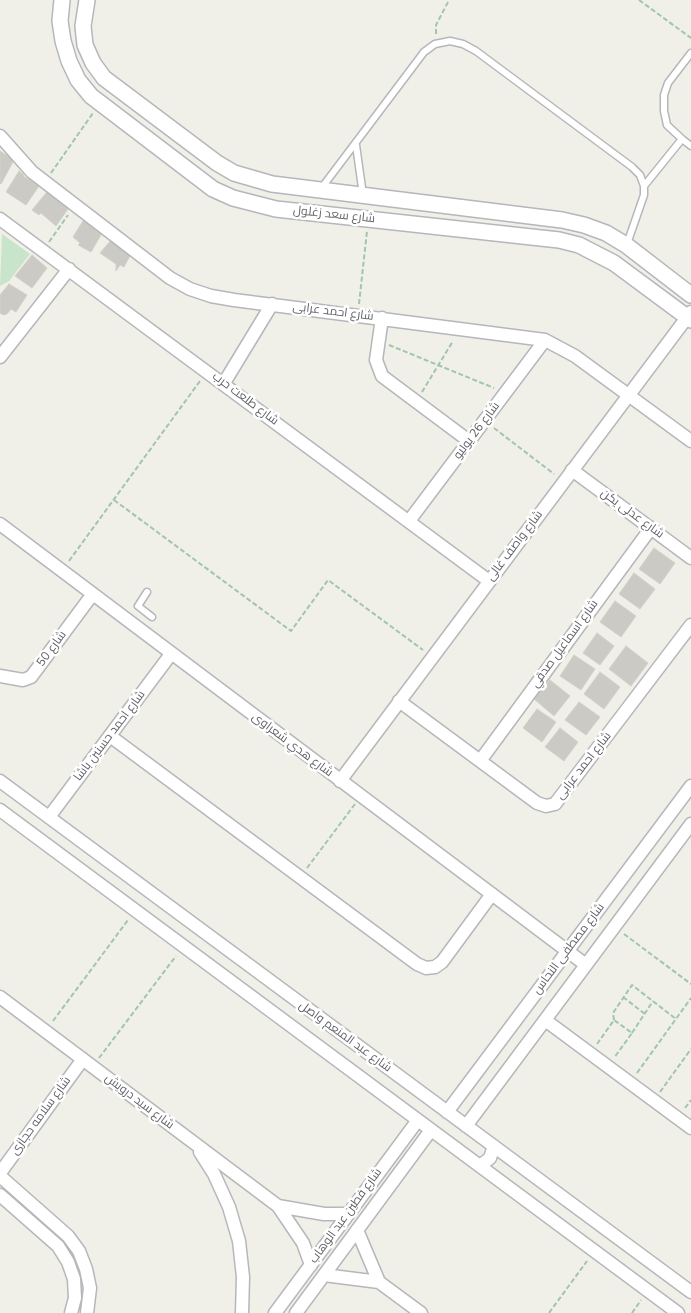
<!DOCTYPE html>
<meta charset="utf-8">
<style>
body{margin:0}
canvas{display:block;background:#f0efe8}
</style>
<canvas width="691" height="1313"></canvas>
<script>
const ctx = document.querySelector('canvas').getContext('2d');
ctx.lineJoin = 'round';
function fillPath(path, color) {
  ctx.fillStyle = color;
  ctx.fill(path, 'evenodd');
}
function poly(rows) {
  const path = new Path2D();
  for (const r of rows) {
    path.moveTo(r[0], r[1]);
    for (let i = 2; i < r.length; i += 2) path.lineTo(r[i], r[i + 1]);
  }
  return path;
}
function trace(path, color, width, dash) {
  ctx.strokeStyle = color;
  ctx.lineWidth = width;
  ctx.lineCap = dash ? 'butt' : 'round';
  ctx.setLineDash(dash || []);
  ctx.stroke(path);
}
function label(font, color, halo, rows, align = 'center') {
  ctx.font = font + ' "Nunito Sans",Cairo,sans-serif';
  ctx.lineWidth = 5;
  ctx.setLineDash([]);
  ctx.textBaseline = 'middle';
  ctx.strokeStyle = halo;
  ctx.fillStyle = color;
  for (const [text, x, y, turn = 0] of rows) {
    ctx.save();
    ctx.translate(x, y);
    ctx.rotate((+turn || 0) * Math.PI / 180);
    ctx.textAlign = isNaN(turn) ? turn : align;
    if (halo) ctx.strokeText(text, 0, 0);
    ctx.fillText(text, 0, 0);
    ctx.restore();
  }
}
fillPath(poly([
 [2,234,30,254,9,281,0,286]
]), '#c8e4ca');
const building = poly([
 [0,151,14,160,1,184,0,183,0,151],
 [19,171,24,175,23,176,39,186,26,205,6,192,19,171],
 [47,192,68,209,56,226,41,213,39,215,32,210,47,192],
 [83,221,86,221,101,235,91,252,78,245,80,243,73,237,83,221],
 [112,239,132,252,124,267,120,265,116,271,116,264,100,253,112,239],
 [32,255,47,268,32,288,15,276,32,255],
 [9,284,27,295,16,312,11,309,7,314,3,315,0,313,0,295,9,284],
 [654,548,675,563,660,584,639,569,654,548],
 [634,573,655,589,640,609,619,594,634,573],
 [615,601,636,616,621,637,600,622,615,601],
 [597,633,614,646,600,665,583,653,597,633],
 [626,646,648,663,631,686,609,669,626,646],
 [574,655,595,669,581,690,560,676,574,655],
 [600,672,620,687,604,709,584,694,600,672],
 [550,680,570,696,554,716,534,699,550,680],
 [579,702,600,717,586,735,565,720,579,702],
 [537,709,556,722,542,742,523,728,537,709],
 [560,728,578,742,564,761,545,747,560,728]
]);
fillPath(building, '#cbcac5');
trace(building, '#d4d1c7', 1);
const service = poly([
 [682,139,667,125,664,111,664,95,668,83,691,53],
 [356,145,363,195],
 [644,186,682,139,691,146],
 [320,190,424,52,435,44,450,41,463,44,476,51,632,167,640,175,644,186,644,195,627,244],
 [147,592,138,606,152,617]
]);
const minor = poly([
 [0,136,32,172,170,278,190,289,211,296,234,300,545,340,575,356,691,441],
 [0,219,489,581],
 [382,318,376,360,382,376,469,441],
 [0,357,69,269],
 [224,383,272,304],
 [572,470,691,558],
 [409,521,545,340],
 [0,524,586,965],
 [0,676,23,680,31,677,92,595],
 [399,701,537,803,546,806,555,804,691,625],
 [110,736,417,964,426,968,435,967,442,962,492,894],
 [480,761,651,528],
 [0,781,691,1292],
 [340,781,691,312],
 [0,810,678,1313],
 [49,817,171,654],
 [0,997,278,1206,303,1243,311,1265],
 [545,1020,691,1128],
 [447,1112,691,786],
 [466,1126,691,824],
 [200,1152,214,1174,229,1207,239,1241,243,1277,242,1313],
 [480,1166,490,1158,494,1146],
 [0,1173,83,1059],
 [0,1176,68,1236,79,1251,86,1269,90,1288,87,1313],
 [0,1195,58,1246,68,1262,74,1279,75,1298,71,1313],
 [278,1206,324,1214,348,1214],
 [357,1230,379,1282],
 [324,1275,379,1282,421,1313],
 [275,1313,418,1120],
 [296,1313,431,1130]
]);
const tertiary = poly([
 [62,0,60,21,63,41,69,61,78,80,91,96,213,189,233,198,276,209,559,240,579,245,614,263,691,320],
 [87,0,83,26,85,45,93,63,104,78,217,163,234,173,272,184,562,220,584,225,606,233,626,245,691,295]
]);
trace(service, '#b5b7bb', 9);
trace(minor, '#b5b7bb', 15);
trace(tertiary, '#b5b7bb', 18);
trace(poly([
 [639,0,691,38],
 [436,34,436,25,449,0],
 [51,173,93,113],
 [49,242,68,215],
 [359,304,367,231],
 [389,345,494,388],
 [422,392,453,341],
 [494,428,554,474],
 [114,500,291,631,328,580,423,650],
 [69,561,200,381],
 [307,868,355,804],
 [624,934,691,984],
 [623,997,645,1014],
 [614,1020,613,1013,632,985,676,1019],
 [53,1021,128,920],
 [632,1033,653,1001],
 [597,1044,614,1020,632,1033,614,1058],
 [99,1058,176,956],
 [637,1073,691,998],
 [660,1092,691,1049],
 [685,1108,691,1100],
 [549,1313,587,1261],
 [632,1313,641,1300]
]), '#a1c5ae', 2, [5, 2.5]);
trace(service, '#fff', 6);
trace(minor, '#fff', 12);
trace(tertiary, '#fff', 15);
label('12px', '#5f6267', '#fff', [
 ["شارع سعد زغلول",334,215,6],
 ["شارع احمد عرابى",333,312,7],
 ["شارع طلعت حرب",245,399,37],
 ["شارع 26 يوليو",477,431,-53],
 ["شارع عدلى يكن",632,514,36],
 ["شارع واصف غالى",515,546,-53],
 ["شارع اسماعيل صدقي",565,644,-54],
 ["شارع 50",52,649,-54],
 ["شارع احمد حسنين باشا",110,736,-53],
 ["شارع هدي شعراوى",292,745,37],
 ["شارع احمد عرابى",584,766,-52],
 ["شارع مصطفى النحاس",569,949,-53],
 ["شارع عبد المنعم واصل",345,1037,36],
 ["شارع سيد درويش",139,1102,37],
 ["شارع سلامه حجازى",41,1116,-54],
 ["شارع فطين عبد الوهاب",346,1216,-54]
]);
</script>
